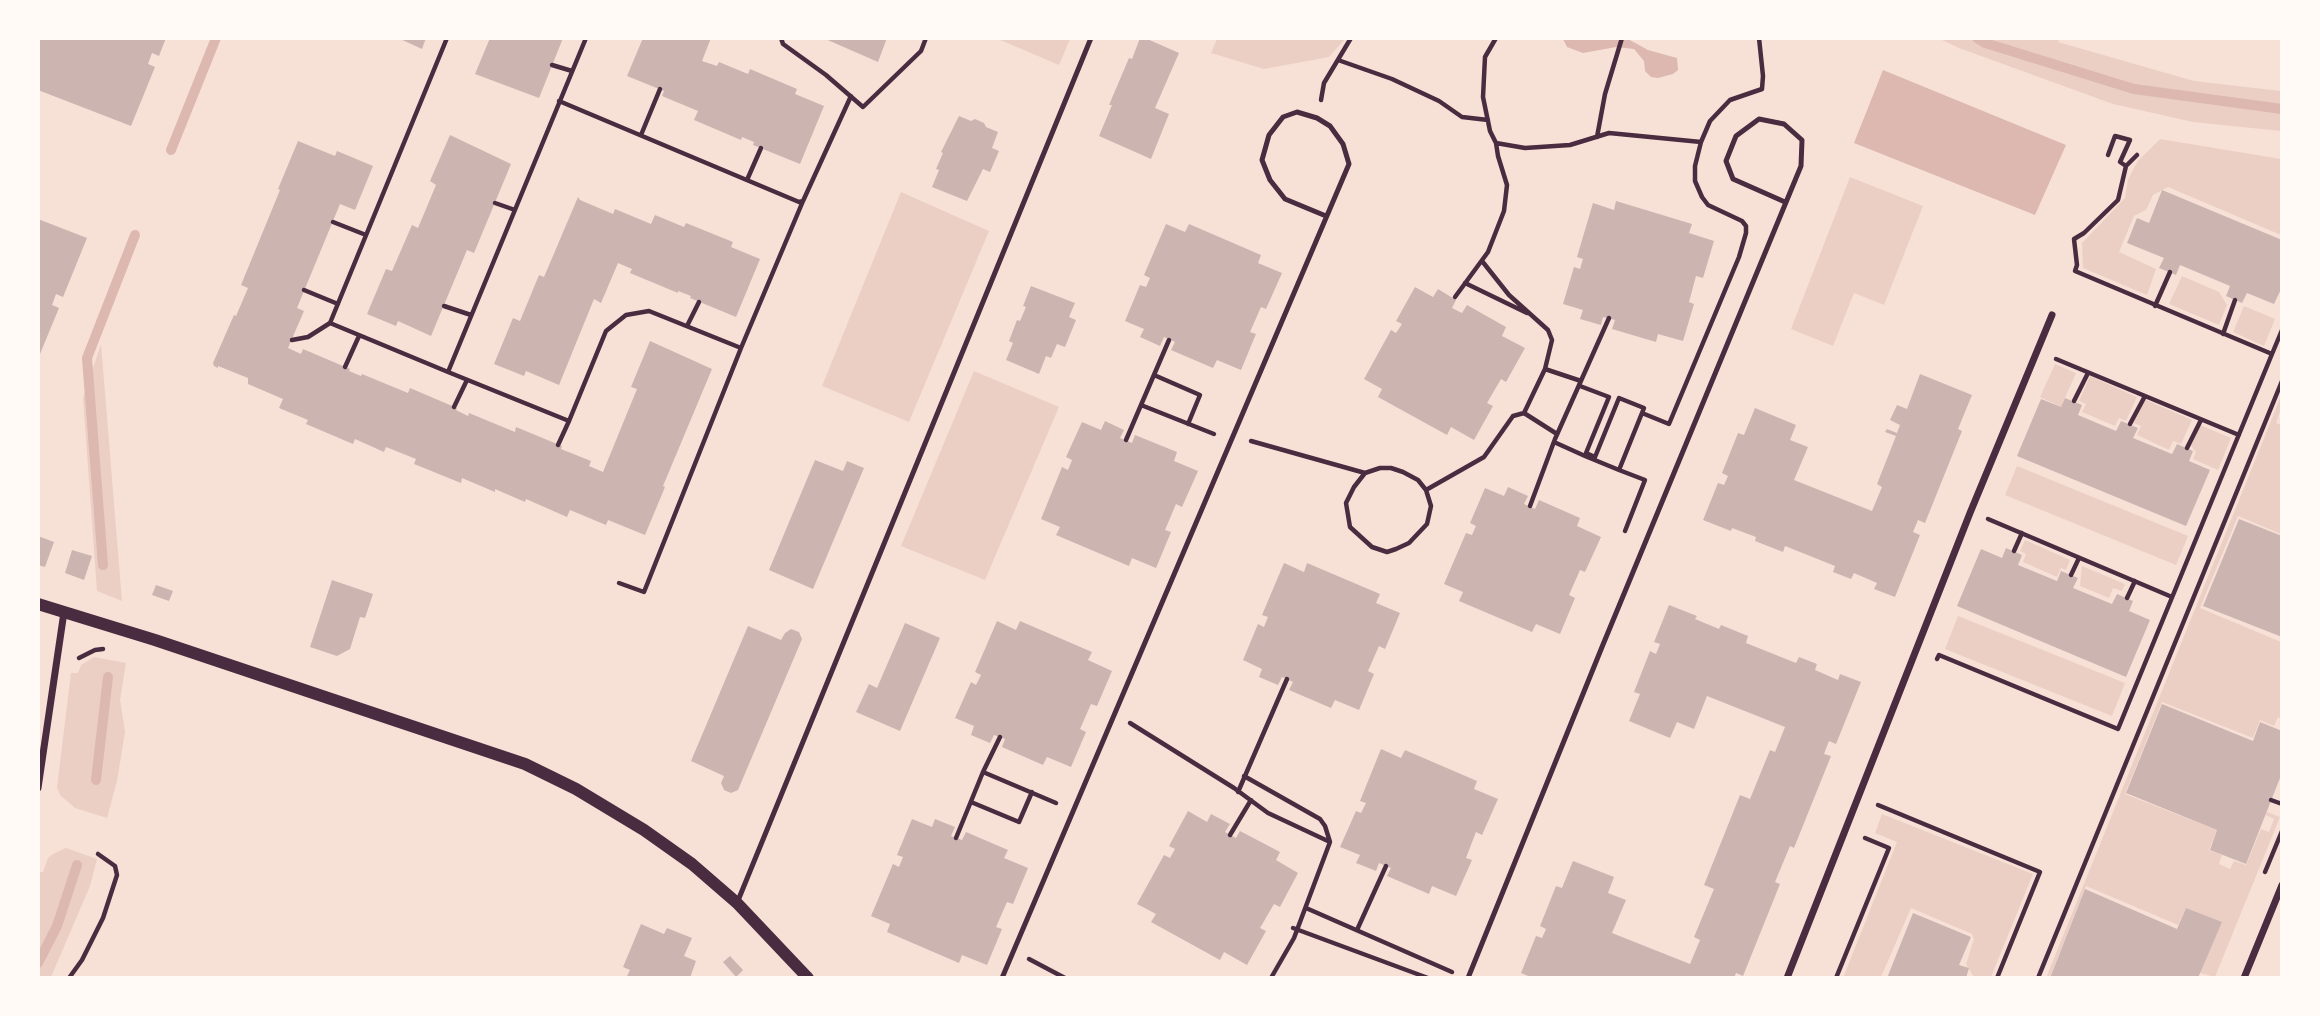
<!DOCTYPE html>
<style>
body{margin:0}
#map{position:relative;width:2320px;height:1016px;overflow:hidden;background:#f7e1d7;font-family:"Playfair Display",serif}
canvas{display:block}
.frame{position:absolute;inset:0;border:40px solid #fffaf5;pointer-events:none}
</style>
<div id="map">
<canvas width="2320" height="1016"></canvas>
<div class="frame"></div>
</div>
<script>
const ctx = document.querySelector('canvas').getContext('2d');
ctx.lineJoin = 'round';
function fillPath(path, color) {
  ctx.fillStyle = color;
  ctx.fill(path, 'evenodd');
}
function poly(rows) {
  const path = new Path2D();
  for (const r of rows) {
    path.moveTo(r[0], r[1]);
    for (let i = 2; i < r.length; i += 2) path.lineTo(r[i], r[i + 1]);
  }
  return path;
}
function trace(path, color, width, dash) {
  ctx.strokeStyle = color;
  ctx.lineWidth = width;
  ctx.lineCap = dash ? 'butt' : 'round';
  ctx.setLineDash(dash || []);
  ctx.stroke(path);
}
fillPath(poly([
 [998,39,1070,39,1059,65],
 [1217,39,1217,38,1345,39,1329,57,1264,69,1211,53],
 [1940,39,2060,39,2058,42,2194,81,2281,91,2281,131,2193,122,2113,104,1959,48],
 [2160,139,2281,159,2281,235,2168,187,2153,195,2146,210,2134,216,2119,252,2156,269,2147,295,2083,268,2082,243,2125,198,2128,179,2138,161],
 [1850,177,1923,206,1884,305,1854,293,1833,346,1791,329],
 [901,192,989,231,909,422,822,386],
 [2182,276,2219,292,2227,305,2219,325,2169,304],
 [2244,306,2275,319,2264,346,2233,332],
 [101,344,122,601,97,591,83,398],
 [2055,364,2076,373,2061,407,2040,397],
 [974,371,1059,407,985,580,901,546],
 [2090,376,2137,397,2126,421,2119,418,2115,426,2082,412,2086,404,2079,401],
 [2281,396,2281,409,2276,423,2282,425,2281,534,2238,516,2200,608,2281,642,2281,719,2278,717,2274,726,2260,720,2253,738,2162,702,2125,794,2217,830,2209,850,2222,855,2219,864,2230,869,2234,861,2246,865,2261,829,2269,832,2274,819,2266,815,2267,812,2280,817,2215,977,2200,973,2221,922,2186,908,2178,925,2086,886,2050,977,2046,978],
 [2144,399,2192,420,2181,444,2173,441,2169,450,2137,435,2141,426,2134,423],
 [2200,425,2231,438,2218,470,2193,459,2196,452,2191,446],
 [2017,466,2188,536,2176,565,2005,495],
 [2025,540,2070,560,2066,570,2061,568,2057,577,2023,562,2026,554,2020,551],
 [2082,566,2125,584,2122,591,2113,588,2109,598,2080,586],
 [1958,616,2125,683,2112,716,1945,649],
 [94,657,126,663,120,700,125,732,117,781,107,818,75,808,60,795,57,787,71,673,78,673,81,665],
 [1882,814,2033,874,1991,977,1974,977,1966,964,1974,939,1972,934,1911,908,1881,977,1843,978,1897,842,1875,833],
 [66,848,97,859,90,886,51,977,39,977,39,872,43,872,48,858,53,854]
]), '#ebcfc5');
fillPath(poly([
 [1563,39,1628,39,1648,50,1677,58,1678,70,1673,74,1658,78,1651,77,1645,71,1644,61,1634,49,1616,47,1583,53,1567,47],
 [1883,70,2066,145,2035,215,1854,143]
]), '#dcb8b0');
trace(poly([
 [1977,38,1985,43,2134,89,2282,109],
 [171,150,216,38],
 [103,565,87,358,135,235],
 [96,780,108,677],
 [38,963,57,926,77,865]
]), '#dcb8b0', 10);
fillPath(poly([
 [38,38,166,38,159,56,152,53,148,64,155,67,131,126,38,90],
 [398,38,426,38,422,49],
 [490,38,563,38,539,98,475,74],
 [643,38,711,38,702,61,717,66,719,62,748,74,750,69,797,89,795,94,824,106,800,164,753,145,754,142,742,137,741,140,694,120,698,111,662,96,664,91,627,76],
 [823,38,887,38,878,62],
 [1140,38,1145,38,1179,53,1155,108,1169,114,1151,159,1099,136,1112,105,1109,105,1129,58,1132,59],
 [959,116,971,121,975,119,984,123,986,127,998,132,992,148,999,151,990,172,983,169,967,201,932,187,939,170,936,169,943,153,941,152],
 [450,135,511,164,474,253,467,250,431,336,398,321,396,326,367,314,386,269,392,271,412,225,418,228,436,185,430,181],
 [298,141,335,156,337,151,373,166,355,210,340,204,297,308,304,311,288,348,301,354,303,349,350,369,349,371,361,376,362,374,408,393,410,388,457,408,456,410,468,416,469,413,515,432,516,427,562,446,561,449,591,461,589,466,603,472,637,389,631,387,650,341,712,369,663,486,665,487,645,535,608,520,606,525,570,510,567,517,526,499,525,502,495,489,495,492,462,478,461,483,414,464,416,459,386,447,384,452,355,439,353,444,306,424,308,420,279,408,283,399,248,384,248,378,218,366,218,368,214,366,213,363,234,315,236,316,248,288,241,285,280,190,278,189],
 [2162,190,2282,240,2282,287,2274,304,2247,293,2242,303,2226,296,2230,286,2180,265,2176,275,2159,268,2164,258,2127,243,2137,218,2149,223],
 [578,197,580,200,613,214,615,209,651,224,655,215,684,227,686,223,733,242,731,247,760,259,736,317,690,298,691,296,678,291,678,293,630,273,632,269,618,263,601,303,594,299,559,385,526,371,524,376,494,364,513,318,520,321,539,275,544,277],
 [1616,201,1692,224,1689,233,1714,241,1703,278,1696,276,1689,302,1694,304,1683,341,1658,334,1656,342,1612,329,1615,320,1603,317,1601,325,1580,319,1583,310,1563,304,1574,267,1580,269,1583,259,1577,257,1593,203,1614,210],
 [38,219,87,238,63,297,56,294,52,305,59,308,40,354,38,353],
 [1166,224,1185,232,1189,224,1261,255,1258,263,1282,273,1266,309,1261,307,1250,332,1256,334,1241,370,1217,360,1213,368,1171,350,1175,342,1164,337,1160,346,1140,337,1144,329,1125,321,1140,285,1146,287,1150,278,1144,275],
 [1031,286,1075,303,1069,317,1076,320,1065,347,1057,344,1051,358,1046,356,1039,374,1006,360,1013,343,1009,341,1017,320,1020,321,1026,307,1023,306],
 [1415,287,1433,297,1438,289,1456,300,1452,308,1462,313,1467,305,1506,327,1502,336,1525,348,1506,382,1501,379,1487,403,1493,406,1474,440,1451,427,1447,435,1378,397,1382,389,1364,379,1391,330,1396,333,1402,324,1396,321],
 [1920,374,1972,395,1958,429,1962,431,1925,523,1918,520,1913,532,1920,535,1895,597,1874,589,1877,583,1854,573,1851,579,1833,572,1835,566,1785,546,1783,552,1755,541,1756,537,1732,528,1731,531,1703,520,1718,483,1724,485,1728,476,1722,473,1738,433,1744,435,1755,408,1796,425,1790,440,1808,447,1794,480,1872,511,1882,487,1877,484,1896,436,1885,432,1887,429,1897,433,1900,425,1890,420,1897,405,1907,409],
 [2065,398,2082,405,2078,415,2116,431,2121,421,2138,428,2133,438,2172,454,2177,444,2193,451,2189,461,2210,470,2186,526,2017,456,2041,399,2061,407],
 [1105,421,1124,430,1120,438,1132,443,1135,435,1177,452,1174,461,1198,471,1182,507,1176,504,1165,530,1171,532,1156,568,1132,558,1129,566,1056,535,1060,527,1041,519,1062,467,1068,470,1072,460,1066,457,1082,422,1101,430],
 [815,460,843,471,847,461,864,468,813,589,769,570],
 [1508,487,1528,496,1524,504,1535,509,1539,500,1580,518,1577,526,1601,537,1585,572,1580,570,1569,595,1575,598,1560,634,1536,624,1532,632,1459,601,1463,592,1444,584,1466,533,1472,535,1476,526,1470,523,1485,488,1504,496],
 [2239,519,2282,536,2282,637,2203,606],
 [38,536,54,542,45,567,38,565],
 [2006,548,2022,555,2018,565,2057,581,2061,571,2078,578,2073,588,2112,604,2117,594,2133,601,2129,611,2150,620,2126,677,1957,606,1981,549,2002,558],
 [72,550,92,556,84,580,65,573],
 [1284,563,1304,572,1307,563,1380,594,1376,603,1400,613,1385,649,1379,646,1368,671,1374,674,1359,710,1335,700,1331,708,1289,690,1293,682,1282,677,1278,685,1259,677,1262,669,1243,660,1258,624,1264,627,1268,617,1262,615],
 [332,580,373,594,365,618,360,617,350,649,337,656,310,647],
 [156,585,173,591,169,601,152,595],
 [1669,605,1697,616,1695,619,1719,629,1721,625,1748,636,1746,643,1796,663,1799,657,1817,664,1815,670,1838,680,1840,674,1861,682,1836,744,1829,741,1824,754,1831,756,1794,848,1790,846,1775,882,1780,884,1743,976,1736,973,1734,978,1533,978,1521,973,1536,936,1542,938,1546,929,1540,926,1556,886,1562,888,1573,861,1614,877,1608,893,1626,900,1612,933,1690,964,1700,940,1694,937,1714,889,1704,885,1740,795,1750,799,1770,750,1775,752,1785,727,1707,696,1694,729,1677,722,1670,738,1629,721,1640,694,1634,692,1650,651,1656,654,1660,644,1654,642],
 [997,621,1016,630,1020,621,1092,652,1088,660,1112,671,1097,706,1091,704,1080,729,1086,732,1071,767,1047,757,1043,765,1002,747,1005,739,994,735,990,743,971,735,974,726,955,718,971,682,976,685,981,675,975,672],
 [905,623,940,638,900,731,856,712,869,684,877,688],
 [748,626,781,640,785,633,791,629,799,632,802,639,738,790,731,793,724,790,721,783,724,776,691,761],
 [2162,704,2253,741,2260,722,2282,731,2282,773,2246,864,2210,850,2217,830,2126,793],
 [1381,749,1401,758,1405,750,1477,781,1474,789,1498,799,1482,835,1476,832,1466,858,1472,860,1456,896,1432,886,1429,894,1387,876,1391,868,1379,863,1376,871,1356,863,1360,855,1340,847,1356,811,1361,813,1366,803,1360,801],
 [1188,811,1207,822,1211,814,1230,824,1225,832,1236,838,1240,831,1280,852,1276,860,1298,873,1280,907,1274,904,1260,928,1266,931,1247,965,1224,952,1220,960,1151,922,1156,914,1137,904,1164,855,1170,858,1175,849,1169,846],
 [912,819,932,827,935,819,955,827,951,836,962,840,966,832,1008,850,1004,858,1028,868,1013,904,1007,902,996,927,1002,929,987,965,962,955,959,963,887,932,890,924,871,916,893,864,899,867,903,857,897,855],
 [2085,889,2177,929,2186,908,2222,922,2198,978,2050,978],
 [1913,913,1971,937,1959,965,1969,968,1966,978,1887,978],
 [641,924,664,934,667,928,692,938,684,956,696,961,690,978,626,978,630,970,623,967],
 [730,956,743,970,736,977,723,962]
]), '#ccb4b1');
trace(poly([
 [447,38,330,323,448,372],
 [586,38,448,372,569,421,606,331,626,315,649,311,741,348,644,592,619,583],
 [781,38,783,44,826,75,863,107,921,51,926,38],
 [1496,38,1485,57,1483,97,1490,131,1496,143],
 [1338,60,1392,79,1439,101,1462,117,1488,120],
 [552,65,572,71],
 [1321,100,1324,83,1351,38],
 [559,101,799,202,803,201,851,96],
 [641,135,660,89],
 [1597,137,1605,94,1622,38],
 [2108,155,2115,136,2130,140,2120,162,2126,166,2137,155],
 [747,180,761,148],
 [495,203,515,210],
 [333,222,366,235],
 [1482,261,1509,295,1548,330,1552,340,1545,369],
 [1465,283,1527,313],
 [304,290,338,304],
 [1455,297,1488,252,1504,211,1507,185,1498,156,1496,143,1525,148,1570,145,1609,133,1701,142],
 [444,306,471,315],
 [2155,306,2170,272],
 [687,326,699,302],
 [2223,334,2235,300],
 [292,340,308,337,330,323],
 [741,348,803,201],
 [2272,354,2282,330],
 [2056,359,2239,435],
 [345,367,359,336],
 [1154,375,1200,395,1188,424],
 [1580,386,1609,397,1586,453,1595,457,1619,398,1644,408,1642,413],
 [2074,401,2088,373],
 [1141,405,1169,340],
 [454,407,467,380],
 [1524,413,1557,434],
 [2130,424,2145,396],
 [1126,440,1141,405,1214,434],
 [1251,441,1365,473],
 [1554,442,1585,456],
 [558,445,569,421],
 [2187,448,2201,420],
 [1585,456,1619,470,1642,413,1669,424,1739,257,1746,233,1746,226,1742,221,1708,205,1702,197,1695,181,1695,166,1701,142,1710,121,1730,100,1762,89,1763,76,1759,38],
 [1619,470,1645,480,1625,531],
 [1426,490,1431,506,1427,524,1409,543,1396,549,1387,552,1372,547,1350,527,1346,503,1354,487,1365,473,1380,468,1391,468,1403,472,1418,480,1426,490,1484,457,1513,416,1524,413,1545,369,1581,381],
 [1530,506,1555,439,1609,318],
 [1988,519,2172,597],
 [2014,551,2022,533],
 [2071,575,2079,558],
 [2127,598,2135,581],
 [79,658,95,650,103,649],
 [1937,659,1939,655,2118,729,2272,354,2075,271,2077,265,2074,239,2084,233,2118,200,2126,166],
 [1130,723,1234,788,1268,813,1330,842,1294,938,1271,978],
 [1000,737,983,772,1056,803],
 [1244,776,1320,819,1325,826,1330,842],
 [1238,792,1287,679],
 [2271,800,2282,804],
 [971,802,1019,822,1032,792],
 [1878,805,2040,872,1997,978],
 [1230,835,1251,800],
 [956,838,983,772],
 [2265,872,2282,831],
 [1306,908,1452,972],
 [1293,928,1428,978],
 [1357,930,1386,866],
 [1029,959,1065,978],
 [69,978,82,960,103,918,117,875,115,866,98,854],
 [1836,978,1889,848,1865,838],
 [2038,978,2282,381]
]), '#4a2c40', 4.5);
trace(poly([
 [737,903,1091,38],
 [1002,978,1349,164,1343,144,1330,126,1317,118,1297,112,1283,117,1269,135,1262,160,1270,180,1285,199,1326,216],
 [1468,978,1602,647,1801,166,1802,140,1784,124,1759,119,1736,136,1726,161,1733,179,1785,202]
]), '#4a2c40', 5);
trace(poly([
 [38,788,64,612],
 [1787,978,1970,513,2052,315],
 [2244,978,2282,885]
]), '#4a2c40', 7);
trace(poly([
 [38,604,155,640,525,764,576,789,644,830,692,864,737,903,808,978]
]), '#4a2c40', 12);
</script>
